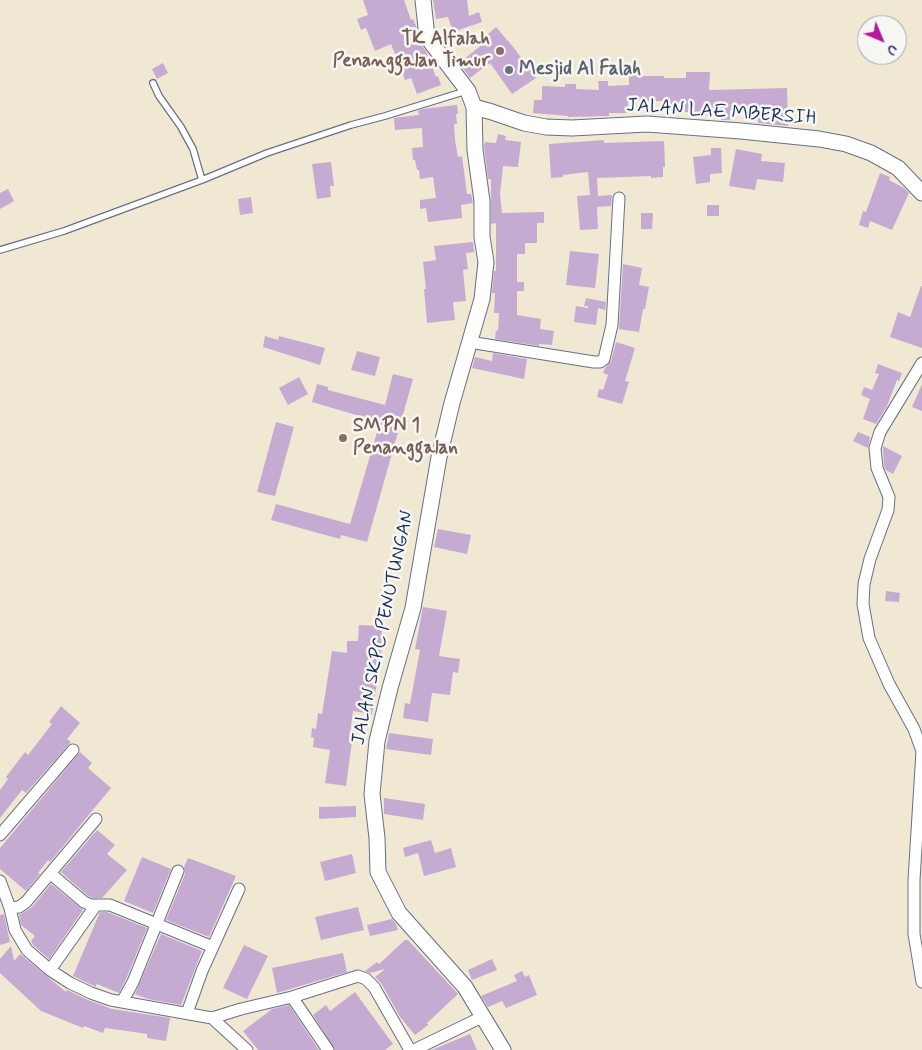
<!DOCTYPE html>
<style>
body{margin:0}
#map{position:relative;width:922px;height:1050px;overflow:hidden;background:#f0e8d3;font-family:Mynerve,sans-serif}
canvas{display:block}
.north{position:absolute;left:857px;top:15px;width:50px;height:50px;box-sizing:border-box;background:#f6f6f2;border:1px solid #9ea6b7;border-radius:50%;rotate:135deg;font-size:14px;font-weight:700;line-height:20px;text-align:center;color:#1b2f5e}
.north::after{content:'';display:block;margin:auto;width:18px;height:22px;background:#b5179e;clip-path:polygon(50% 0,100% 100%,50% 72%,0 100%)}
</style>
<div id="map">
<canvas width="922" height="1050"></canvas>
<div class="north">U</div>
</div>
<script>
const ctx = document.querySelector('canvas').getContext('2d');
ctx.lineJoin = 'round';
function fillPath(path, color) {
  ctx.fillStyle = color;
  ctx.fill(path, 'evenodd');
}
function poly(rows) {
  const path = new Path2D();
  for (const r of rows) {
    path.moveTo(r[0], r[1]);
    for (let i = 2; i < r.length; i += 2) path.lineTo(r[i], r[i + 1]);
  }
  return path;
}
function trace(path, color, width, dash) {
  ctx.strokeStyle = color;
  ctx.lineWidth = width;
  ctx.lineCap = dash ? 'butt' : 'round';
  ctx.setLineDash(dash || []);
  ctx.stroke(path);
}
function label(font, color, halo, rows, align = 'center') {
  ctx.font = font + ' Mynerve,sans-serif';
  ctx.lineWidth = 5;
  ctx.setLineDash([]);
  ctx.textBaseline = 'middle';
  ctx.strokeStyle = halo;
  ctx.fillStyle = color;
  for (const [text, x, y, turn = 0] of rows) {
    ctx.save();
    ctx.translate(x, y);
    ctx.rotate((+turn || 0) * Math.PI / 180);
    ctx.textAlign = isNaN(turn) ? turn : align;
    if (halo) ctx.strokeText(text, 0, 0);
    ctx.fillText(text, 0, 0);
    ctx.restore();
  }
}
fillPath(poly([
 [363,0,404,0,411,20,413,19,417,28,419,42,426,51,436,77,438,76,441,85,417,94,411,78,405,80,391,44,375,51,366,28,361,30,357,19,368,15],
 [433,0,467,0,469,16,479,12,482,22,453,32,448,17,436,19],
 [496,27,514,48,536,78,512,94,490,63,470,78,459,63,483,44,480,41],
 [163,63,168,73,157,79,152,69],
 [629,71,638,71,638,76,664,76,664,78,686,78,686,72,710,72,709,90,787,88,788,126,758,123,758,111,730,110,730,120,721,120,721,116,699,115,699,112,685,112,685,104,663,104,663,101,628,101,628,113,609,113,609,116,568,117,568,116,533,113,534,100,542,100,542,86,565,87,565,84,576,84,576,89,599,90,598,81,608,81,608,86,629,85],
 [457,105,458,114,456,114,457,124,454,124,455,140,458,157,462,156,467,194,471,194,473,203,461,205,462,218,428,222,426,208,420,209,420,200,436,198,433,177,420,179,419,170,417,170,415,160,413,160,412,148,423,147,422,128,395,130,394,118,419,115,418,111,423,109],
 [498,134,506,136,505,140,521,142,518,167,503,166,500,194,502,213,544,212,544,223,537,223,537,243,525,243,525,254,517,254,517,282,524,282,524,291,517,291,517,315,541,319,540,329,554,331,552,345,539,344,539,346,495,339,496,330,498,331,499,313,494,313,495,293,492,293,494,271,496,271,496,223,491,224,491,179,488,179,484,146,485,142,496,143],
 [604,140,604,143,664,141,665,167,663,167,663,177,651,178,651,176,597,178,598,196,612,195,611,206,597,207,598,229,580,230,577,196,590,195,588,172,563,175,563,177,551,178,549,144],
 [711,148,721,148,722,173,710,174,710,182,696,184,693,157,711,155],
 [736,149,762,154,761,161,785,163,783,182,757,179,755,190,729,186],
 [331,162,334,186,330,186,331,197,317,199,312,164],
 [880,173,890,177,889,180,904,188,909,193,892,230,870,221,868,228,859,225,863,211,866,212],
 [8,189,14,201,0,209,0,193],
 [251,197,253,213,240,215,238,199],
 [707,205,719,205,719,216,707,216],
 [641,213,653,213,652,229,641,229],
 [473,242,474,252,466,253,468,269,463,270,466,301,453,302,455,320,427,323,424,289,426,289,423,262,436,260,434,246],
 [570,251,599,254,595,288,566,285],
 [623,264,642,268,639,285,649,287,645,309,643,309,639,332,619,329],
 [921,286,922,286,922,348,890,337,898,312,910,317],
 [586,298,606,302,605,310,598,308,596,325,574,322,576,306,588,308,588,306,584,306],
 [265,336,278,340,279,336,325,348,320,365,263,347],
 [616,342,635,348,625,381,629,382,622,404,597,397,599,389,603,390,608,375,603,373,605,368,611,361],
 [357,351,380,357,375,376,351,370],
 [493,353,527,359,524,379,472,368,475,357,492,361],
 [878,364,902,373,899,381,897,380,887,406,876,424,863,419,870,399,861,395,864,387,872,390,879,374,875,373],
 [393,374,413,379,367,542,341,535,340,539,271,520,276,504,350,524,380,422,312,402,317,384,328,387,328,390,385,405],
 [299,377,308,394,288,405,279,388],
 [922,384,922,411,912,407],
 [276,422,294,427,275,496,257,492],
 [858,432,870,437,868,448,853,441],
 [883,446,902,456,893,474,886,470,884,466],
 [438,529,471,535,467,554,434,547],
 [886,591,900,593,899,602,885,601],
 [423,607,447,611,439,656,460,659,458,673,453,672,450,695,432,693,428,722,403,718,405,703,410,704,420,650,415,649],
 [359,625,382,626,381,656,372,714,353,711,350,734,353,734,346,786,325,783,330,750,313,747,314,738,311,737,312,728,316,729,318,713,322,714,332,651,347,653,347,641,358,641],
 [61,706,80,723,67,739,71,742,26,793,22,790,0,818,0,790,8,779,6,777,25,752,28,755,52,724,49,722],
 [389,733,433,739,431,755,386,749],
 [80,752,92,763,88,768,111,788,50,862,48,860,38,873,40,874,26,891,0,869,0,848],
 [384,798,425,804,423,820,384,814],
 [356,806,356,817,319,819,319,807],
 [97,830,115,845,107,854,127,870,102,898,93,898,88,896,61,872],
 [431,840,435,853,451,848,456,867,424,876,418,853,405,857,403,848],
 [352,854,356,873,325,881,320,862],
 [142,857,171,869,153,913,124,901],
 [188,858,236,876,209,937,166,920,185,874,184,867],
 [51,884,83,910,49,959,33,945,31,941,35,936,21,925,19,915,32,907],
 [358,907,364,930,321,940,315,917],
 [100,912,107,912,147,928,126,979,119,993,97,984,95,987,94,986,73,976],
 [4,914,10,942,0,945,0,915],
 [392,919,396,924,398,930,370,936,367,925],
 [161,934,202,951,181,1005,148,999,135,994],
 [405,940,408,940,458,994,427,1023,428,1025,415,1035,400,1017,381,983,375,977,385,969,370,973,365,971,377,962,379,964],
 [244,945,268,956,247,999,223,988],
 [11,946,14,961,20,954,66,992,67,990,88,1000,112,1009,170,1018,166,1041,147,1038,147,1034,127,1031,105,1028,103,1033,84,1026,83,1028,41,1011,0,973,0,959],
 [343,953,347,972,277,993,272,968],
 [492,959,497,970,472,980,468,970],
 [522,971,525,977,529,975,537,995,506,1008,502,1001,488,1007,481,996,517,981,514,975],
 [355,992,393,1044,385,1050,335,1050,313,1015,326,1005,330,1011],
 [289,1005,319,1050,258,1050,243,1031,272,1009],
 [470,1034,477,1050,431,1050,434,1049]
]), '#c5abd2');
const service = poly([
 [153,83,159,96,181,127,193,149,202,180],
 [0,250,64,231,202,180,267,153,351,125,385,116,466,91]
]);
const minor = poly([
 [469,342,594,362,600,362,604,359,612,325,619,198],
 [922,363,880,432,875,448,877,468,889,497,888,510,870,559,864,584,863,604,869,638,889,684,914,729,922,751,914,880,914,934,922,982],
 [0,835,73,750],
 [51,874,84,902,91,905,110,905,213,947],
 [0,881,10,908,15,930,27,950,50,970,70,983,91,993,111,1000,212,1018,241,1009,292,997,358,976,366,979,374,987,410,1050],
 [10,908,19,907,26,902,96,819],
 [50,970,96,905],
 [292,997,328,1050],
 [122,1002,133,982,178,871],
 [187,1013,202,971,239,889],
 [212,1018,247,1050],
 [414,1050,484,1016]
]);
const tertiary = poly([
 [423,0,427,37,468,91,474,107,475,150,482,201,482,237,486,262,482,299,452,403,439,457,413,608,390,688,377,741,372,794,377,838,378,872,399,913,465,987,503,1050],
 [474,107,492,112,524,123,546,127,572,128,647,124,741,131,819,139,846,144,871,153,898,168,922,193]
]);
trace(service, '#667087', 8);
trace(minor, '#667087', 13);
trace(tertiary, '#667087', 17);
trace(service, '#fff', 5.5);
trace(minor, '#fff', 11);
trace(tertiary, '#fff', 15);
for (const [x, y, r, color] of [
 [500,51,5,"#8d6e63"],
 [509,70,5,"#6b7280"],
 [343,438,5,"#8d6e63"]
]) {
  const dot = new Path2D();
  dot.arc(x, y, r, 0, 2 * Math.PI);
  ctx.fillStyle = color;
  ctx.fill(dot);
  trace(dot, '#f6f6f2', 2);
}
label('bold 19px', '#785e54', '#f6f6f2', [
 ["TK Alfalah",490,40],
 ["Penanggalan Timur",490,62],
 ["SMPN 1",353,427,"left"],
 ["Penanggalan",353,449,"left"]
], 'right');
label('bold 19px', '#5b616d', '#f6f6f2', [
 ["Mesjid Al Falah",519,70]
], 'left');
label('19px', '#1b2f5e', '#f6f6f2', [
 ["JALAN LAE MBERSIH",721,113,4],
 ["JALAN SKPC PENUTUNGAN",384,628,-78]
]);
</script>
